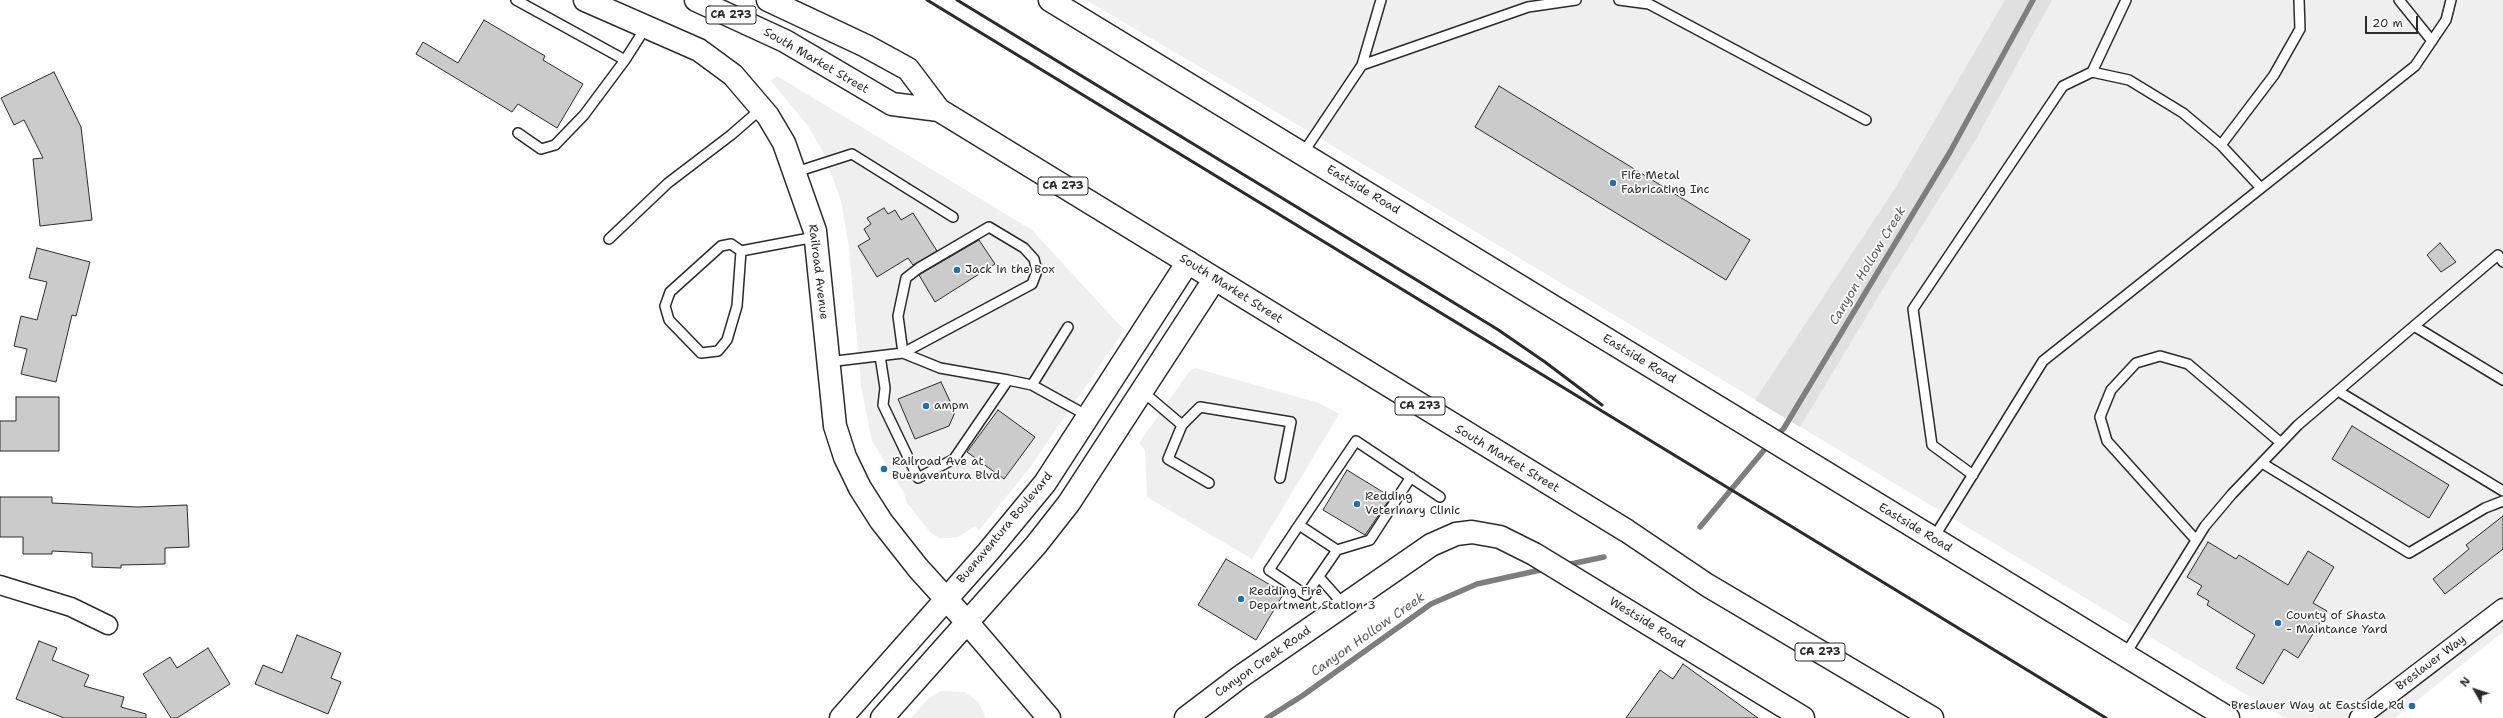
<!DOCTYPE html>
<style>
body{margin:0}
#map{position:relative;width:2503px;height:718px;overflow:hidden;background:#fff;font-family:"Shantell Sans",sans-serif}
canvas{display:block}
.north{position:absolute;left:2455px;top:670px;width:40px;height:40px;-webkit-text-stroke:3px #fff;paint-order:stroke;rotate:309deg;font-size:11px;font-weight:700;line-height:16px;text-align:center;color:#2b2b2b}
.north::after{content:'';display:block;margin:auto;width:14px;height:18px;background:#2b2b2b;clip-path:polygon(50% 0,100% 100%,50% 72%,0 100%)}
.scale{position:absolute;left:2365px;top:16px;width:53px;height:18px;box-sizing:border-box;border:2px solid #2b2b2b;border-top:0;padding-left:5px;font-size:12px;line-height:14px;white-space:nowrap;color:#2b2b2b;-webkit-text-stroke:3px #fff;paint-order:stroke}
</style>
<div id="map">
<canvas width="2503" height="718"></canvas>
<div class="north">N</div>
<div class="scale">20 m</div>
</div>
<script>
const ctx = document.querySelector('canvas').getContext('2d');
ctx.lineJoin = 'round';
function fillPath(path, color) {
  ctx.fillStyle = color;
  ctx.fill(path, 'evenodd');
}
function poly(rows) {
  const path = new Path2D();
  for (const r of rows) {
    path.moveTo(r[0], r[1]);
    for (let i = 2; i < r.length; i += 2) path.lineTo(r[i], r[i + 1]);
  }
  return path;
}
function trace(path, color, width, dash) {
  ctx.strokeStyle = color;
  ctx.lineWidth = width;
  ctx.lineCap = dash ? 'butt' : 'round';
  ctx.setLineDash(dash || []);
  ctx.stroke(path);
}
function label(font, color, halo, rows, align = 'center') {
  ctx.font = font + ' "Shantell Sans",sans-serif';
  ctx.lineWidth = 3.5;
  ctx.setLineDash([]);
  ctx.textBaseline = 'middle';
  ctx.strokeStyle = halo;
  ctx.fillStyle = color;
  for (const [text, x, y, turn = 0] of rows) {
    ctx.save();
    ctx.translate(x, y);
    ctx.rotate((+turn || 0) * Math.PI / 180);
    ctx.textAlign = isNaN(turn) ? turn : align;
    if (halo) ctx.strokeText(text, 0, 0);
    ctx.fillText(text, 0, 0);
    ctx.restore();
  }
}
fillPath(poly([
 [1086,0,2503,0,2503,632,2395,718,2285,718,1263,104],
 [777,76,1032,230,1124,330,1029,469,979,530,975,526,958,537,948,538,939,538,930,532,907,503,904,493,872,441,861,386,849,248,841,201,824,154,808,126,771,81],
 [1195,368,1319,403,1339,414,1252,559,1147,497,1145,450,1139,443,1189,372],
 [941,691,965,692,978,702,986,718,911,718,928,699]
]), '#efefef');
fillPath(poly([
 [2005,0,2052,0,1975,141,1884,287,1800,427,1755,400,1894,190]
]), '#e0e0e0');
trace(poly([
 [1776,437,1784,428,1950,152,2033,0],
 [1700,527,1770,443],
 [1566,565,1604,557],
 [1267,718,1302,696,1431,604,1477,584,1545,569]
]), '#7e7e7e', 5.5);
const building = poly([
 [484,20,545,56,543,60,583,84,557,128,518,104,512,112,416,54,423,42,458,63,484,20],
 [54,72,81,127,92,220,40,226,33,159,43,158,24,120,14,125,1,98,54,72],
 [1499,86,1750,240,1726,280,1475,127,1499,86],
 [884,208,888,214,895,210,901,220,913,213,937,251,913,265,908,258,877,277,858,246,870,239,864,229,871,224,867,218,884,208],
 [979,240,995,264,935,302,919,275,979,240],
 [2440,243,2456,262,2441,272,2427,255,2440,243],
 [37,248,90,262,76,316,72,315,56,382,21,374,27,349,14,346,21,316,37,320,47,282,29,278,37,248],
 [941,382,955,412,949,426,915,439,898,399,941,382],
 [16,397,59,397,59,451,0,451,0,421,16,421,16,397],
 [998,410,1035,437,1004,479,967,452,998,410],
 [2352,426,2449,485,2429,518,2332,459,2352,426],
 [1347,470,1391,497,1365,535,1323,510,1347,470],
 [0,497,52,497,52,503,138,507,187,505,189,547,165,548,165,564,121,565,121,568,92,567,92,553,52,551,52,554,23,554,23,537,0,537,0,497],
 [2503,516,2503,549,2445,594,2433,579,2469,549,2466,545,2503,516],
 [2208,542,2236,559,2239,555,2288,585,2308,551,2334,567,2313,603,2327,611,2298,658,2284,649,2263,684,2236,668,2255,635,2207,605,2209,601,2197,594,2202,586,2187,577,2208,542],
 [1226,559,1284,593,1256,640,1198,605,1226,559],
 [297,635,341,653,331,678,341,682,328,714,255,684,263,665,282,673,297,635],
 [39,641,57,648,52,660,89,675,84,686,124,697,121,707,146,714,146,718,64,718,16,699,39,641],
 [208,648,230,684,177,718,171,718,143,674,170,657,177,668,208,648],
 [1683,664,1758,718,1626,718,1660,670,1673,679,1683,664]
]);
fillPath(building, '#cbcbcb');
trace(building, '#2b2b2b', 1);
const service = poly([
 [516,0,625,60,584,115,555,145,541,149,518,133],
 [1619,0,1649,4,1866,120],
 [2399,0,2432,41],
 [625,60,646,27],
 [1362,65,1528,7,1576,0],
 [2092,72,2126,0],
 [2221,145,2274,75,2300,29,2299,0],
 [1303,153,1362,65,1381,0],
 [796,172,852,154,953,217],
 [609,239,668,183,731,135,762,108],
 [741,251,737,306,727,340,718,351,701,353,669,320,665,306,670,292,721,246,731,244,741,251,815,237],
 [2414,326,2503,380],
 [828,362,903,353,1032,284,1037,271,1034,259,1024,248,989,227,919,268,906,278,898,316,903,353,940,368,1008,380,954,459,918,478,883,405,885,388,880,356],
 [1008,380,1032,385,1088,416],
 [1032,385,1068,327],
 [1142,391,1182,425,1200,407,1291,422,1280,478],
 [2338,391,2503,491],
 [1182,425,1168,459,1209,483],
 [2262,463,2409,553,2485,508,2503,501],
 [1973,475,1932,445,1913,309,2063,86,2092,72,2129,80,2183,113,2221,145,2261,188],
 [1299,525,1356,441,1440,497],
 [1299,525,1337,550,1306,595,1269,570,1299,525],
 [1933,539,2043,361,2415,66,2446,20,2451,0],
 [2196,540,2107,441,2100,417,2111,390,2136,363,2160,356,2188,364,2281,443],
 [1337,550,1370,540,1411,477],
 [1319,577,1344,605],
 [2125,655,2205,526,2232,494,2298,425,2414,326,2498,255,2503,262]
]);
const minor = poly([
 [0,585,71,607,108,625],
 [2359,718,2503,608]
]);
const tertiary = poly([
 [1050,0,2228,718],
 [966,621,1049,718],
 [1186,718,1240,677,1431,545,1456,534,1472,532,1500,537,1534,554,1803,718]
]);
const secondary = poly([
 [585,0,699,50,733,75,768,116,784,143,815,231,835,426,845,457,860,488,881,521,918,568,966,621],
 [841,718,988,552,1045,483,1188,262],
 [882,718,1036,545,1069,503,1214,280]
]);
const primary = poly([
 [696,0,785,41,892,104,939,110],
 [768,0,866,46,908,69,939,110,1627,531,1707,585,1932,718]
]);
trace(service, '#2b2b2b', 12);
trace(minor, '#2b2b2b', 21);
trace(tertiary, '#2b2b2b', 25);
trace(secondary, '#2b2b2b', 25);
trace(primary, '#2b2b2b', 25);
trace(service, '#fff', 9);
trace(minor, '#fff', 18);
trace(tertiary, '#fff', 22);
trace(secondary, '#fff', 22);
trace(primary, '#fff', 22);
trace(poly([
 [927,0,2106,718],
 [957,0,1497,329,1545,362,1602,405]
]), '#2b2b2b', 3);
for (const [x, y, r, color] of [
 [1613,183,4,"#1f6fb2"],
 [957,270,4,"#1f6fb2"],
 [926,406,4,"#1f6fb2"],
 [884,469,4,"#1f6fb2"],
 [1357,504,4,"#1f6fb2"],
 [1241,599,4,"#1f6fb2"],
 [2278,623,4,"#1f6fb2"],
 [2412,706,4,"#1f6fb2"]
]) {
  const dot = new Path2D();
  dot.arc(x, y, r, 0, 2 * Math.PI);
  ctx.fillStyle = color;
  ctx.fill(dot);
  trace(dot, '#fff', 1.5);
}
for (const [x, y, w] of [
 [731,15,50],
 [1063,186,50],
 [1420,406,50],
 [1820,652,50]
]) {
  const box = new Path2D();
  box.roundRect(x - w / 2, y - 9, w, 18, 3);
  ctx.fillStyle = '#fff';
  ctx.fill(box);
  trace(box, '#2b2b2b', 1);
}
label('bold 11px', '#2b2b2b', null, [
 ["CA 273",731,15],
 ["CA 273",1063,186],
 ["CA 273",1420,406],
 ["CA 273",1820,652]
]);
label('12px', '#2b2b2b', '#fff', [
 ["South Market Street",816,61,30],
 ["Eastside Road",1363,190,31],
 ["Railroad Avenue",818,272,83],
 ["South Market Street",1231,289,32],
 ["Eastside Road",1639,359,31],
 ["South Market Street",1507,459,31],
 ["Buenaventura Boulevard",1005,528,-50],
 ["Eastside Road",1915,528,31],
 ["Westside Road",1647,623,31],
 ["Canyon Creek Road",1263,662,-35],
 ["Breslauer Way",2431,663,-37]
]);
label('12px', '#2b2b2b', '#fff', [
 ["Fife Metal",1621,176],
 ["Fabricating Inc",1621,190],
 ["Jack in the Box",965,270],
 ["ampm",934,406],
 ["Railroad Ave at",892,462],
 ["Buenaventura Blvd",892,476],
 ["Redding",1365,497],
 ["Veterinary Clinic",1365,511],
 ["Redding Fire",1249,592],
 ["Department Station 3",1249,606],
 ["County of Shasta",2286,616],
 ["- Maintance Yard",2286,630],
 ["Breslauer Way at Eastside Rd",2404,706,"right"]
], 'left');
label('italic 13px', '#5c5c5c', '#fff', [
 ["Canyon Hollow Creek",1868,266,-59],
 ["Canyon Hollow Creek",1368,635,-35]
]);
</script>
